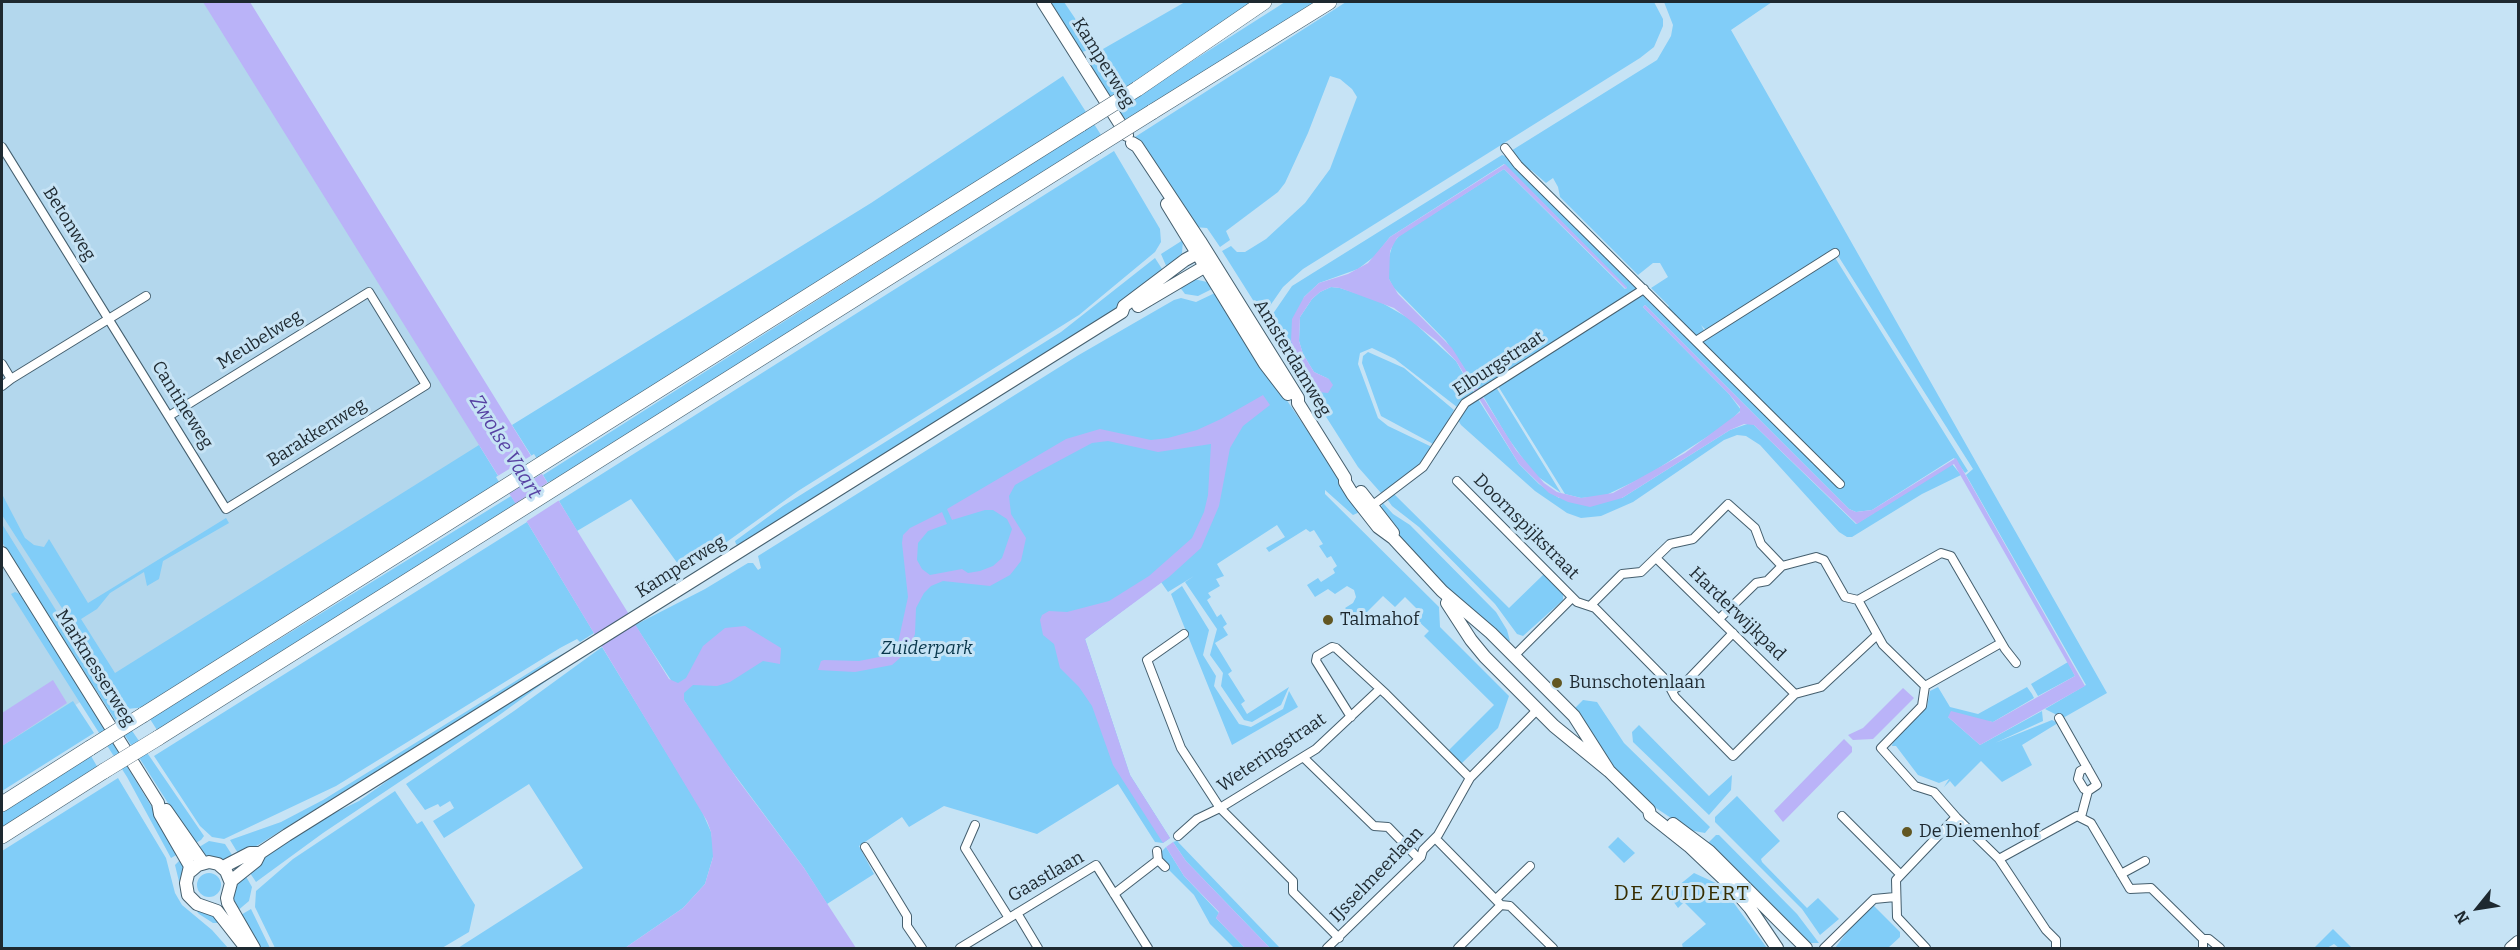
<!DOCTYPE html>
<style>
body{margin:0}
#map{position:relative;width:2520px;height:950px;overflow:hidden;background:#c6e3f5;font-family:Bitter,serif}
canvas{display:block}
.frame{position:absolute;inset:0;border:3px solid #1e2930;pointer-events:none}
.north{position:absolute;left:2448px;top:878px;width:60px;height:60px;-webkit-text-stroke:4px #c6e3f5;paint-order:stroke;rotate:240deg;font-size:16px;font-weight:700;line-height:24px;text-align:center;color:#1e2930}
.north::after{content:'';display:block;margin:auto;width:21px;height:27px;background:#1e2930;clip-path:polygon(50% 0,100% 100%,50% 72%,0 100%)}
</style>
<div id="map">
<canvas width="2520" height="950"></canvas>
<div class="frame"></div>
<div class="north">N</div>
</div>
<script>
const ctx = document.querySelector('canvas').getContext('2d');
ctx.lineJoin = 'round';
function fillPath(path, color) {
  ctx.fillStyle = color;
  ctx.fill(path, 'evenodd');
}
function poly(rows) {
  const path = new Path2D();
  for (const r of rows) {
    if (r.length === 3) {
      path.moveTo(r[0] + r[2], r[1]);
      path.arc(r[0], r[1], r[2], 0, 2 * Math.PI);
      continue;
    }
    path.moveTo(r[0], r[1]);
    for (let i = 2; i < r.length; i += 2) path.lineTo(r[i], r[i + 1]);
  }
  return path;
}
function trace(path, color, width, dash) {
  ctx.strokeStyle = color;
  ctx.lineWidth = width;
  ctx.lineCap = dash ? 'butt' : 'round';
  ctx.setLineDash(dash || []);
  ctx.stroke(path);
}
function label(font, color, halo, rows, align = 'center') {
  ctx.font = font + ' Bitter,serif';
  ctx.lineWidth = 6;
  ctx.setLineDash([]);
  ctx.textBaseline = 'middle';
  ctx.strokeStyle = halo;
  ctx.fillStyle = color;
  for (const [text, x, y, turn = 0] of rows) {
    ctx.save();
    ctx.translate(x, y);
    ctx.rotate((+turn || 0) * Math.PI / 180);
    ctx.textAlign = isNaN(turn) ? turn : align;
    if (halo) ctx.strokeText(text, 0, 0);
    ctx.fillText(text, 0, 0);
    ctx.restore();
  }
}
fillPath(poly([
 [2,2,205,2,482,445,2,752]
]), '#b3d7ed');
fillPath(poly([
 [1051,2,1064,2,1093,45,1092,49,1082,52],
 [1185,2,1260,2,1110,98,1090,64,1098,60,1096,53],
 [1285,2,1316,2,1126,123,1117,109],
 [1346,2,1654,2,1663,19,1663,26,1654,47,1640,58,1303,269,1283,287,1263,316,1222,251,1231,246,1237,252,1245,252,1266,239,1305,203,1330,169,1357,97,1352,89,1340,79,1330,76,1308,133,1285,183,1278,192,1226,231,1230,240,1220,247,1207,228,1194,227,1135,137],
 [1664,2,1772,2,1731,30,2107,693,2063,718,2045,709,2086,685,1966,475,1973,469,1835,251,1707,331,1701,325,1705,332,1696,336,1667,308,1669,306,1651,288,1668,277,1660,263,1653,263,1638,275,1560,197,1558,187,1553,178,1546,183,1531,170,1526,173,1506,154,1657,60,1671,36,1673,25],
 [1063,76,1086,112,536,463,512,425,871,203],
 [1094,124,1103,138,551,488,543,475],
 [1114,151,1160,229,1161,242,1155,252,1079,315,798,491,686,571,676,568,678,564,631,499,577,531,559,501],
 [1502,155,1507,157,1637,285,1637,291,1480,392,1446,341,1393,287,1389,279,1389,257,1393,243,1400,235,1504,169,1625,289,1627,288,1504,164,1390,237,1375,256,1358,269,1319,283,1304,297,1293,349,1305,373,1329,379,1314,372,1303,354,1299,341,1300,317,1312,299,1320,292,1331,287,1340,288,1377,300,1410,319,1456,361,1475,395,1457,407,1395,359,1372,348,1360,353,1358,364,1378,418,1388,426,1434,448,1418,467,1381,493,1358,467,1267,324,1268,321,1292,286],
 [1183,240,1182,253,1167,268,1161,254],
 [1834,256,1968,471,1965,473,1954,458,1872,510,1856,512,1849,509,1645,305,1643,307,1729,394,1741,410,1727,424,1648,475,1604,496,1581,498,1565,494,1498,386,1642,296,1647,296,1701,342],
 [1155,258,1164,272,1119,307,738,546,736,544,735,541,783,506,1061,332],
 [1194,279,1207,282,1214,288,1198,296,1185,294,1179,286],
 [1217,292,1271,377,1362,511,1353,515,1325,490,1325,494,1439,607,1440,627,1509,696,1498,728,1461,764,1448,751,1494,705,1424,636,1429,631,1417,620,1422,614,1405,597,1395,607,1383,596,1356,623,1346,613,1348,611,1345,608,1353,603,1356,597,1354,590,1347,586,1335,594,1328,589,1315,597,1307,585,1318,578,1321,582,1335,573,1333,569,1337,566,1331,556,1327,558,1319,546,1323,544,1314,530,1310,532,1306,529,1269,552,1266,548,1285,537,1277,525,1217,564,1224,576,1216,579,1220,586,1208,593,1211,597,1207,600,1217,617,1221,614,1227,624,1223,627,1228,635,1215,643,1232,671,1228,674,1245,701,1241,704,1247,714,1289,687,1281,705,1252,722,1244,720,1221,686,1223,673,1210,655,1217,629,1185,582,1194,576,1168,592,1161,582,1085,639,1130,775,1170,838,1163,843,1155,842,1118,784,1037,834,944,806,909,827,902,817,859,846,874,874,827,904,804,868,717,751,635,625,705,589,748,563,753,563,758,570,761,568,758,556,1077,356,1174,300,1181,298,1196,302],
 [1368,352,1404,368,1454,410,1435,445,1381,416,1362,363,1363,356],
 [1496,387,1561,493,1534,474,1508,438,1483,396],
 [1478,399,1519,464,1539,484,1559,498,1622,498,1730,430,1750,423,1754,425,1856,524,1952,464,1961,475,1922,494,1852,537,1847,537,1839,532,1760,445,1746,436,1737,435,1724,440,1633,502,1601,516,1581,518,1567,513,1535,491,1461,425,1458,420,1467,405],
 [479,445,503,484,146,707,127,709,2,515,2,494,25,538,34,545,44,547,49,539,88,603,226,518,229,523,163,561,159,579,147,586,144,572,110,593,97,609,81,619,115,673],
 [1394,494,1509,608,1544,574,1563,593,1563,600,1523,636,1517,634,1495,604,1419,527,1392,506,1387,499],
 [511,496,519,508,273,657,157,730,150,719],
 [1383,503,1393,514,1410,525,1496,612,1507,630,1510,641,1504,640,1466,610,1396,533,1380,509],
 [527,522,594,633,580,642,577,639,560,648,336,786,224,839,212,837,200,826,154,756],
 [2,524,124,719,204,836,201,840,194,844,2,542],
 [1182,586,1209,630,1203,655,1216,676,1214,686,1239,724,1251,727,1283,709,1289,691,1298,707,1232,745,1171,594],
 [15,592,22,595,180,853,171,858,127,777,11,594],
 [602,647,701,809,711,832,713,844,713,857,705,884,683,908,625,948,458,948,583,868,529,784,444,838,433,821,454,808,450,801,440,807,438,804,425,810,406,784,514,711],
 [573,649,258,845,239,855,230,840,281,822,323,800,548,661],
 [2068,662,2075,676,2038,696,2031,684],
 [571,663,498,716,323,833,256,882,248,870,281,846,320,820,359,801,411,764],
 [1938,687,1950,707,1978,714,2027,687,2032,694,2034,698,1993,722,1948,717,1980,745,2042,711,2043,721,1995,743,2052,720,2058,723,2022,745,2032,765,2002,782,1981,761,1955,787,1950,781,1944,787,1949,779,1939,783,1918,775,1896,746,1892,746,1893,741,1927,707,1930,691],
 [1583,700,1597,702,1624,743,1710,827,1705,833,1689,830,1653,806,1615,770,1574,709],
 [73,701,94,733,2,791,2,746],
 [1639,725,1709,796,1732,775,1731,790,1709,815,1633,742,1632,732],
 [91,756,98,768,2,830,2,811],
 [118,778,166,858,175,893,182,905,212,930,228,948,2,948,2,851],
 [395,791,417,824,422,821,475,905,469,932,442,948,275,948,255,907,256,891,293,859],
 [1737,796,1780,841,1761,859,1762,862,1807,908,1818,898,1839,919,1820,935,1802,909,1715,822,1715,817],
 [1716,835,1719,835,1797,914,1819,943,1809,943,1707,844],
 [1618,837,1635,853,1624,863,1608,847],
 [1179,840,1178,842,1280,948,1270,948,1186,861,1173,842],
 [209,841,225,844,234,858,223,862,208,858,196,849],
 [1166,847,1184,876,1219,913,1216,918,1245,948,1234,948,1210,924,1194,895,1166,867,1160,853],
 [183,857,185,863,183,881,207,911,222,921,218,923,213,923,199,914,182,894,175,865],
 [244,873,252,887,249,901,236,912,232,900,237,880],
 [1694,873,1718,884,1725,891,1767,948,1683,948,1682,944,1706,924,1684,902,1678,908,1668,894],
 [209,885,12],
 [1873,905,1900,932,1900,937,1888,948,1835,948,1850,928],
 [251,909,270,948,258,948,239,916],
 [2333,929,2352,948,2339,948,2334,944,2327,948,2314,948]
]), '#81cdf8');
fillPath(poly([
 [203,2,250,2,669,679,678,683,686,678,703,646,725,628,745,626,781,648,780,664,763,661,730,682,717,686,693,685,684,693,684,700,738,780,804,868,856,948,625,948,683,908,705,884,713,857,711,832,707,821,527,522],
 [1505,164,1627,287,1626,289,1504,169,1397,238,1390,251,1389,279,1398,294,1452,348,1516,450,1544,483,1557,492,1581,498,1613,493,1685,453,1740,412,1740,407,1729,394,1643,307,1645,305,1849,509,1856,512,1872,510,1956,458,2085,686,1980,745,1948,717,1951,711,1993,722,2075,676,1954,464,1857,524,1754,425,1744,424,1730,430,1622,498,1590,507,1568,502,1549,493,1519,464,1456,361,1437,341,1394,308,1340,288,1331,287,1320,292,1312,299,1300,317,1299,341,1303,354,1314,372,1329,379,1333,385,1328,393,1318,392,1298,360,1291,341,1292,319,1304,297,1319,283,1348,274,1368,263,1390,237],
 [1263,395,1270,405,1243,426,1230,448,1219,506,1201,548,1169,577,1085,639,1130,775,1170,838,1163,843,1113,765,1092,706,1079,687,1060,668,1054,644,1043,635,1040,620,1042,615,1049,611,1067,612,1109,601,1149,576,1192,538,1204,512,1208,495,1211,444,1158,452,1108,441,1092,443,1036,473,1015,485,1009,496,1011,514,1026,538,1021,561,1010,575,990,586,943,581,931,586,924,593,916,608,915,634,908,651,892,665,855,672,818,670,821,661,824,660,859,661,884,656,898,643,908,597,902,543,903,535,910,528,942,512,947,524,928,531,918,543,917,560,922,569,930,575,962,569,968,573,980,571,993,566,1002,558,1012,529,1007,519,993,510,985,510,952,520,947,509,1066,439,1100,429,1151,440,1168,438,1197,430,1221,419],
 [53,680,67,703,2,746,2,713],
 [1903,688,1914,698,1873,739,1853,740,1848,735,1863,728],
 [1844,739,1852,747,1852,752,1783,822,1774,811],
 [1173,842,1186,861,1270,948,1245,948,1216,918,1219,912,1184,876,1166,847]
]), '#bab3f8');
fillPath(poly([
 [534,454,545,472,507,495,496,477],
 [550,481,561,499,524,523,513,505]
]), '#c6e3f5');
const street = poly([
 [2,147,226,509,426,385,369,292,169,416],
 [1505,148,1518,165,1840,484],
 [1696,341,1835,253],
 [2,364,11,379,146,296],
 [2,386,11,379],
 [1457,481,1577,602,1595,608,1666,680,1675,697,1733,756,1795,694,1821,687,1877,635],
 [1369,508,1423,467,1465,403,1644,289],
 [1656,558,1795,694],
 [1782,566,1816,557,1824,560,1845,597,1858,600,1883,645,1925,686],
 [1858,600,1941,553,1951,556,2005,649,2016,663],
 [1591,605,1622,574,1641,572,1670,544,1693,539,1728,504,1755,528,1761,544,1782,566],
 [1719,619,1756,583,1767,581,1782,566],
 [1184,634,1147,660,1181,748,1220,808,1293,881,1293,892,1339,938],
 [1514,656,1572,598],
 [1925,686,1922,706,1881,748,1915,786,1934,792,1956,817],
 [1925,686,2001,643],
 [1672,690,1684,684,1733,633],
 [1351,717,1316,661,1317,656,1332,647,1336,648,1386,694,1470,778],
 [2059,718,2097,785,2088,791,2081,817],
 [1303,757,1374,826,1388,827,1419,859],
 [2087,767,2080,771,2078,779,2084,789,2088,791],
 [1842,816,1899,873],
 [975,825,965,848,1009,918],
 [1178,836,1197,819,1220,808,1316,749,1380,689],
 [1436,839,1501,905,1510,906,1553,948],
 [865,847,907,916,907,926,922,948],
 [1157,851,1158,860,1165,867],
 [1999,859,2046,930,2056,940,2056,948],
 [2121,874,2145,861],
 [1114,894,1158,860],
 [1496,899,1530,866],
 [1017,913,1038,948],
 [2203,939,2209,939,2220,948],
 [960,948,1096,865,1148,948],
 [1327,948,1421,857,1423,850,1438,835,1470,778,1537,710],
 [1458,948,1501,905],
 [1824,948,1874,899,1895,897],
 [1926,948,1897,917,1896,880,1956,817,1999,859,2077,816,2091,823,2130,889,2151,888,2203,939,2203,948]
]);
const secondary = poly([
 [1043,2,1127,135],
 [1132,143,1137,146,1200,241,1298,398,1298,403,1345,478,1345,482,1353,495,1378,527,1393,538,1442,591,1491,633,1574,716,1609,771],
 [1167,204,1265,364,1288,394],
 [1138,306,1204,267,1207,260],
 [1361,492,1393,533],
 [2,553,158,803,160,814,190,866,186,883,188,895,197,904,217,911,246,948],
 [1447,603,1471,640,1485,657,1554,726,1609,771,1649,810,1650,815,1689,846,1729,884,1750,908,1777,948],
 [166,810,203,863],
 [1673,824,1709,851,1806,948],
 [223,867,250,853,260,853],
 [191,871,198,865,209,862,218,864,226,871,231,883,227,898,228,903,254,948],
 [231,881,256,861,260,853,287,835,1122,312,1124,306,1185,260,1196,254,1209,256],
 [2511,948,2518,942]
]);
const highway = poly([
 [1137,89,1264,2],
 [1152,112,1329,2],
 [143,715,1081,124],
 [158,738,1096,147],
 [2,804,90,748],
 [2,836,104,771]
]);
trace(street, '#455f6e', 10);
trace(secondary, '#455f6e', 14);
trace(highway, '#455f6e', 16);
trace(street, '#fff', 8);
trace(secondary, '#fff', 12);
trace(highway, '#fff', 15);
const highwayBridge = poly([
 [1081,124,1137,89],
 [1096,147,1152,112],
 [90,748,143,715],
 [104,771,158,738]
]);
trace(highwayBridge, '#455f6e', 16, []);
trace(highwayBridge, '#fff', 15);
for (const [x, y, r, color] of [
 [1328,620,6,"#625723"],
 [1557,683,6,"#625723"],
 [1907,832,6,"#625723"]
]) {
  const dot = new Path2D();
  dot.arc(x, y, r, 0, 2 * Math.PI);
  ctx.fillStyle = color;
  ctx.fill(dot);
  trace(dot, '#c6e3f5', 2);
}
label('18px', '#1e2930', '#c6e3f5', [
 ["Kamperweg",1103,63,58],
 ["Betonweg",69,224,58],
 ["Meubelweg",260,340,-32],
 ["Amsterdamweg",1292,358,59],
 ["Elburgstraat",1499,364,-33],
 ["Cantineweg",182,405,58],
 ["Barakkenweg",317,433,-32],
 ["Doornspijkstraat",1526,527,45],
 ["Kamperweg",681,567,-32],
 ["Harderwijkpad",1737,614,44],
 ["Marknesserweg",95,668,58],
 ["Weteringstraat",1272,753,-34],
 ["IJsselmeerlaan",1377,875,-46],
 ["Gaastlaan",1046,877,-30]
]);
label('18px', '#1e2930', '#c6e3f5', [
 ["Talmahof",1340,620],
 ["Bunschotenlaan",1569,683],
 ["De Diemenhof",1919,832]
], 'left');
label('italic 18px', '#08364b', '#c6e3f5', [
 ["Zuiderpark",927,649]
]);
label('italic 20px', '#5742a3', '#c6e3f5', [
 ["Zwolse Vaart",505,447,58]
]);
ctx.letterSpacing = '1.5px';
label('21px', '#362d01', '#c6e3f5', [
 ["DE ZUIDERT",1682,894]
]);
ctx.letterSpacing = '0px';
</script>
